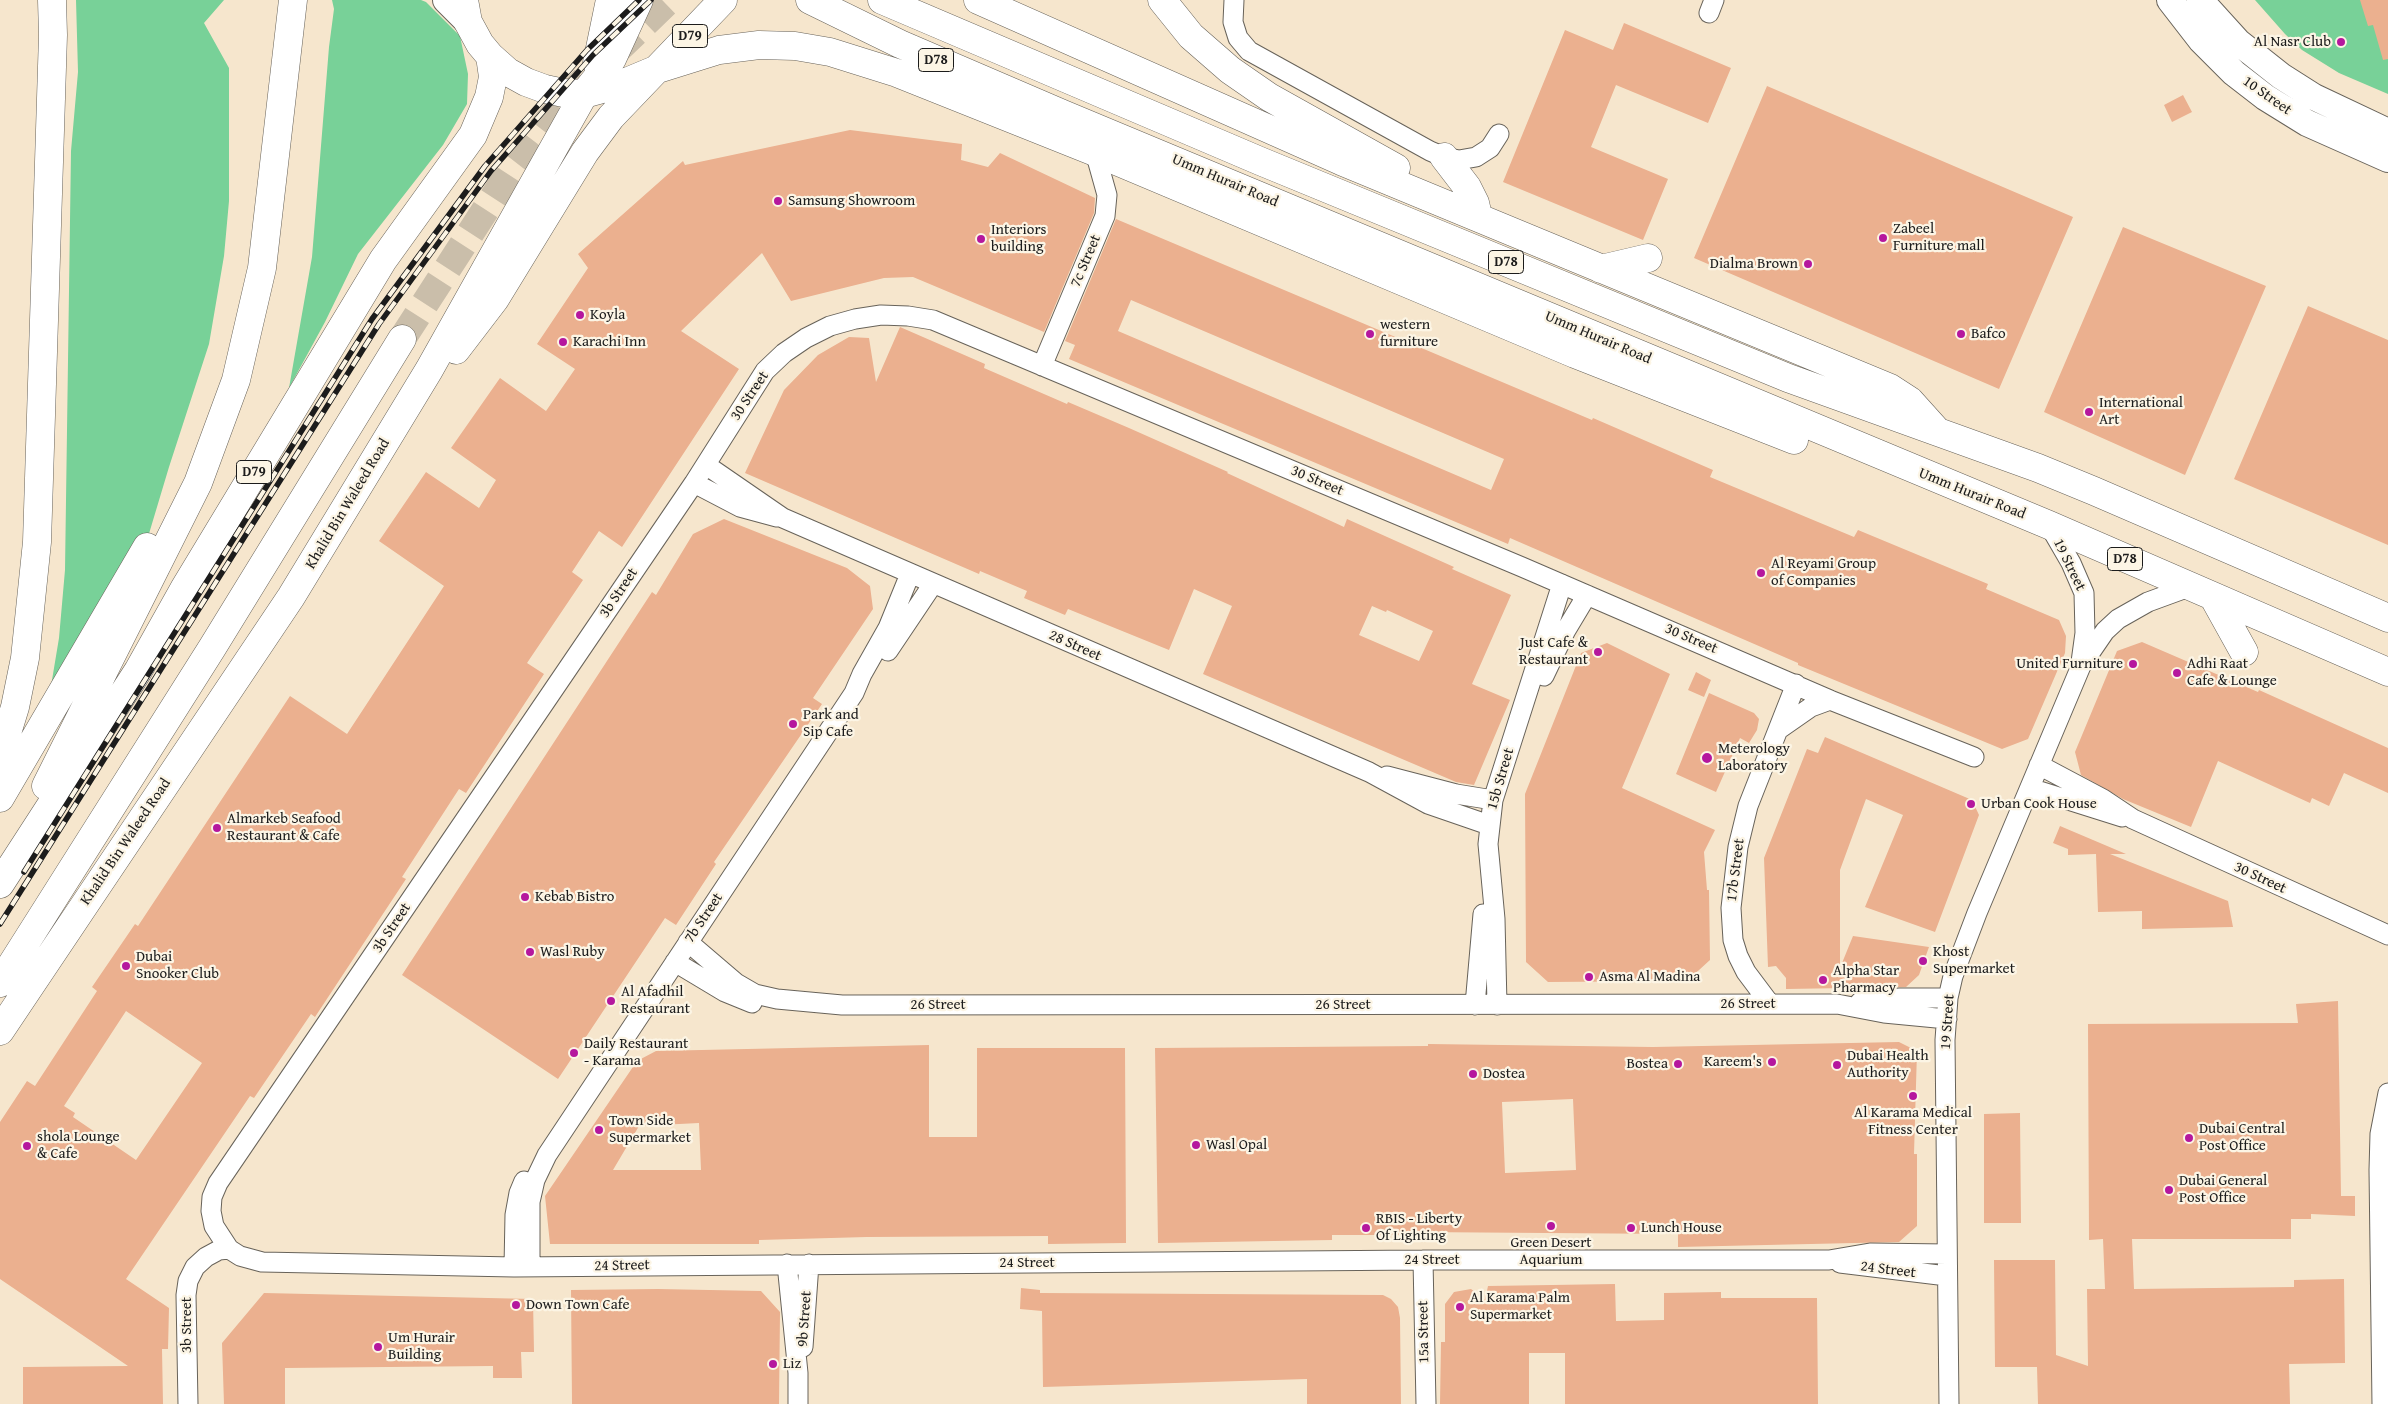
<!DOCTYPE html>
<style>
body{margin:0}
canvas{display:block;background:#f6e6cd}
</style>
<canvas width="2388" height="1404"></canvas>
<script>
const ctx = document.querySelector('canvas').getContext('2d');
ctx.lineJoin = 'round';
function fillPath(path, color) {
  ctx.fillStyle = color;
  ctx.fill(path, 'evenodd');
}
function poly(rows) {
  const path = new Path2D();
  for (const r of rows) {
    path.moveTo(r[0], r[1]);
    for (let i = 2; i < r.length; i += 2) path.lineTo(r[i], r[i + 1]);
  }
  return path;
}
function trace(path, color, width, dash) {
  ctx.strokeStyle = color;
  ctx.lineWidth = width;
  ctx.lineCap = dash ? 'butt' : 'round';
  ctx.setLineDash(dash || []);
  ctx.stroke(path);
}
function label(font, color, halo, rows, align = 'center') {
  ctx.font = font + ' "Gentium Book Plus",serif';
  ctx.lineWidth = 4.5;
  ctx.setLineDash([]);
  ctx.textBaseline = 'middle';
  ctx.strokeStyle = halo;
  ctx.fillStyle = color;
  for (const [text, x, y, turn = 0] of rows) {
    ctx.save();
    ctx.translate(x, y);
    ctx.rotate((+turn || 0) * Math.PI / 180);
    ctx.textAlign = isNaN(turn) ? turn : align;
    if (halo) ctx.strokeText(text, 0, 0);
    ctx.fillText(text, 0, 0);
    ctx.restore();
  }
}
fillPath(poly([
 [76,0,224,0,204,23,229,68,229,201,224,256,209,344,169,467,148,537,49,698,59,638,65,570,71,151,78,72],
 [332,0,421,0,426,2,460,36,468,74,467,104,443,145,358,254,325,322,289,388,312,257,329,47,334,9],
 [2255,0,2388,0,2388,94,2339,73,2302,50,2285,34]
]), '#78d198');
fillPath(poly([
 [2360,0,2388,0,2388,59,2383,60,2373,25,2368,26],
 [1624,23,1731,68,1708,123,1616,85,1591,147,1668,179,1643,240,1503,182,1565,30,1613,50],
 [1767,86,2073,217,1999,389,1694,258],
 [2183,95,2192,112,2172,122,2164,105],
 [850,130,962,144,961,160,988,167,1000,153,1095,198,1094,213,1044,332,913,277,884,278,791,301,762,253,681,331,739,369,622,547,599,531,572,572,583,580,527,663,544,674,466,793,459,789,402,877,406,879,315,1017,311,1014,254,1098,250,1096,126,1279,169,1308,168,1349,162,1349,163,1404,23,1404,23,1367,128,1366,0,1279,0,1122,27,1081,35,1086,97,991,92,987,135,924,138,926,290,696,347,734,444,586,379,541,426,472,479,508,496,480,451,448,500,378,546,411,575,369,537,344,588,268,578,254,683,161,685,165],
 [126,1011,202,1063,136,1160,73,1117,75,1113,64,1106],
 [1116,219,1592,420,1593,418,1713,470,1710,477,1854,537,1858,530,1988,584,1986,589,2059,620,2066,636,2065,653,2028,739,2002,749,1798,665,1798,663,1510,538,1508,544,1069,359,1075,345,1065,341],
 [1131,300,1504,459,1491,490,1118,331],
 [2123,227,2266,286,2185,475,2044,412],
 [2308,306,2388,340,2388,545,2234,479],
 [900,327,985,364,984,368,1067,404,1068,402,1129,428,1228,472,1227,473,1344,527,1347,519,1454,567,1452,569,1511,595,1472,684,1510,700,1474,785,1456,782,1203,674,1232,606,1194,589,1169,650,1068,609,1065,615,1024,598,1027,591,980,571,979,574,745,473,784,390,818,355,849,337,869,338,876,382],
 [1372,606,1386,612,1387,610,1433,631,1419,661,1359,635],
 [724,519,847,568,870,586,873,609,813,698,822,704,714,862,716,864,676,925,665,918,558,1079,402,975,652,592,656,595,693,534],
 [2142,642,2258,692,2259,690,2388,748,2388,793,2344,773,2329,806,2312,798,2310,803,2218,761,2191,827,2123,799,2081,775,2075,752,2117,651],
 [1607,643,1670,674,1622,788,1715,830,1704,852,1707,890,1709,890,1710,960,1687,981,1548,982,1526,962,1525,794,1581,653],
 [1696,672,1711,680,1704,697,1688,690],
 [1709,693,1754,713,1759,719,1757,730,1749,743,1740,738,1716,792,1676,774],
 [1825,737,1972,800,1979,815,1935,932,1865,907,1903,815,1866,799,1840,870,1840,968,1853,936,1929,947,1919,975,1906,987,1786,989,1786,978,1776,966,1768,967,1764,858,1807,749,1818,753],
 [2060,826,2126,854,2110,854,2228,901,2233,927,2142,929,2142,911,2098,912,2096,854,2068,855,2068,849,2053,843],
 [2338,1001,2341,1196,2355,1196,2355,1216,2311,1214,2311,1219,2291,1219,2291,1239,2132,1239,2134,1289,2294,1287,2294,1280,2344,1279,2345,1363,2289,1364,2290,1404,2038,1404,2037,1367,1995,1367,1994,1260,2055,1260,2056,1355,2088,1366,2087,1289,2105,1289,2103,1239,2089,1240,2088,1024,2298,1023,2296,1004],
 [1899,1042,1917,1051,1914,1154,1917,1154,1917,1226,1899,1242,1678,1247,1678,1234,1416,1232,1416,1235,1332,1235,1332,1240,1158,1243,1155,1048,1428,1046,1428,1044,1653,1047],
 [1573,1099,1576,1170,1505,1173,1502,1102],
 [929,1045,929,1137,977,1137,977,1048,1125,1048,1126,1243,1048,1244,1048,1236,867,1237,759,1240,759,1244,550,1244,545,1196,637,1061,656,1051],
 [699,1123,701,1170,613,1170,639,1126],
 [2020,1113,2021,1223,1984,1223,1984,1114],
 [1615,1284,1616,1321,1664,1320,1664,1293,1721,1292,1721,1298,1817,1298,1818,1404,1565,1404,1565,1353,1529,1353,1529,1404,1440,1404,1441,1342,1445,1342,1445,1304,1454,1292,1471,1289,1485,1300,1488,1286],
 [1021,1288,1040,1290,1040,1293,1383,1295,1391,1299,1398,1307,1400,1318,1401,1404,1307,1404,1307,1379,1043,1387,1042,1311,1020,1309],
 [658,1289,761,1291,780,1312,779,1404,572,1404,571,1290],
 [264,1293,533,1299,534,1352,521,1352,522,1378,493,1378,493,1366,285,1368,285,1404,224,1404,222,1343]
]), '#ebb08f');
trace(poly([
 [615,52,669,0],
 [402,339,515,164,549,120,585,79]
]), '#cabeaa', 28, [28, 14]);
const street = poly([
 [1234,0,1233,22,1238,38,1249,51,1430,151,1444,157,1459,160,1476,157,1490,148,1499,134],
 [1709,13,1714,0],
 [1042,366,1105,216,1107,195,1095,152],
 [706,465,783,518,1369,772,1428,804,1489,825],
 [694,483,740,507,777,517],
 [2049,525,2071,563,2084,593,2085,633,2081,662],
 [888,651,933,584],
 [1544,676,1566,630,1587,595],
 [1778,730,1811,707,1830,700],
 [2039,765,2103,799,2133,819,2388,935],
 [1387,776,1456,794,1493,800],
 [2030,788,2122,817],
 [688,942,736,983,755,994,777,999,842,1005,1837,1004,1884,1013,1947,1019],
 [675,962,725,992,752,1003],
 [1860,1002,1900,998,1948,998],
 [1770,1004,1746,972,1738,956,1733,940,1731,908,1738,847,1748,806,1796,684],
 [1475,1005,1483,914],
 [1497,1005,1495,919,1488,844,1493,800,1562,584],
 [1947,1254,1870,1253,1829,1260,1423,1260,514,1267,262,1262,240,1256,229,1249,214,1226,211,1211,212,1197,218,1183,694,483,765,371,784,353,806,338,830,326,855,319,881,315,908,316,933,320,1522,567,1830,700,1974,757],
 [1423,1260,1426,1404],
 [1840,1263,1947,1276],
 [787,1264,798,1373,798,1404],
 [530,1266,530,1202,535,1180,547,1155,854,693,862,674,888,628,910,574],
 [514,1267,515,1215,519,1193,524,1181],
 [803,1347,809,1264],
 [188,1404,186,1295,188,1281,195,1267,206,1257,219,1250,229,1249],
 [1949,1404,1945,1040,1948,998,1953,976,1977,913,2081,666,2105,631,2118,619,2148,602,2189,587],
 [2382,1404,2379,1170,2380,1134,2388,1093]
]);
const secondary = poly([
 [446,0,468,22],
 [2170,0,2201,40,2234,73,2265,97,2307,123,2388,159],
 [2200,0,2238,42,2281,76,2314,97,2388,132]
]);
const primary = poly([
 [464,0,468,22,480,44,490,56,508,72,526,82,545,89,564,93,584,94,624,83,655,70,719,50,759,45,795,46,830,52,897,73,1095,152,1575,354,1794,440],
 [810,0,900,44,1063,114,2049,525,2388,672],
 [882,0,1260,161,1788,378,2038,468,2094,491,2388,618],
 [978,0,1341,161,1890,388,1910,401,1937,431],
 [1162,0,1191,36,1230,70,1269,97,1396,168],
 [597,63,610,0],
 [1444,157,1467,187,1475,203,1478,216],
 [1601,269,1648,258],
 [456,350,495,299,585,152,611,117,723,0],
 [2214,598,2244,652],
 [0,756,15,707,25,658,37,542,53,35,52,0],
 [46,786,198,483,236,380,262,268,293,0],
 [0,798,147,547],
 [0,884,138,671,184,589,383,260,473,135,489,97,493,77,490,56],
 [0,983,212,648,402,339],
 [0,1031,291,597,429,370,584,94,612,59,639,0]
]);
trace(street, '#68635a', 21);
trace(secondary, '#68635a', 28);
trace(primary, '#68635a', 29);
trace(street, '#fff', 19);
trace(secondary, '#fff', 26);
trace(primary, '#fff', 28);
const rail = poly([
 [24,872,372,319,485,166,587,50,639,0],
 [0,924,379,324,491,171,593,55,651,0]
]);
trace(rail, '#1c1c1c', 5.5);
trace(rail, '#fcf5e5', 4, [11]);
for (const [x, y, r, color] of [
 [2341,42,5,"#b5179e"],
 [778,201,5,"#b5179e"],
 [1883,238,5,"#b5179e"],
 [981,239,5,"#b5179e"],
 [1808,264,5,"#b5179e"],
 [580,315,5,"#b5179e"],
 [1370,334,5,"#b5179e"],
 [1961,334,5,"#b5179e"],
 [563,342,5,"#b5179e"],
 [2089,412,5,"#b5179e"],
 [1761,573,5,"#b5179e"],
 [1598,652,5,"#b5179e"],
 [2133,664,5,"#b5179e"],
 [2177,673,5,"#b5179e"],
 [793,724,5,"#b5179e"],
 [1707,758,6,"#b5179e"],
 [1971,804,5,"#b5179e"],
 [217,828,5,"#b5179e"],
 [525,897,5,"#b5179e"],
 [530,952,5,"#b5179e"],
 [1923,961,5,"#b5179e"],
 [126,966,5,"#b5179e"],
 [1589,977,5,"#b5179e"],
 [1823,980,5,"#b5179e"],
 [611,1001,5,"#b5179e"],
 [574,1053,5,"#b5179e"],
 [1772,1062,5,"#b5179e"],
 [1678,1064,5,"#b5179e"],
 [1837,1065,5,"#b5179e"],
 [1473,1074,5,"#b5179e"],
 [1913,1096,5,"#b5179e"],
 [599,1130,5,"#b5179e"],
 [2189,1138,5,"#b5179e"],
 [1196,1145,5,"#b5179e"],
 [27,1146,5,"#b5179e"],
 [2169,1190,5,"#b5179e"],
 [1551,1226,5,"#b5179e"],
 [1366,1228,5,"#b5179e"],
 [1631,1228,5,"#b5179e"],
 [516,1305,5,"#b5179e"],
 [1460,1307,5,"#b5179e"],
 [378,1347,5,"#b5179e"],
 [773,1364,5,"#b5179e"]
]) {
  const dot = new Path2D();
  dot.arc(x, y, r, 0, 2 * Math.PI);
  ctx.fillStyle = color;
  ctx.fill(dot);
  trace(dot, '#fcf5e5', 2);
}
for (const [x, y, w] of [
 [690,36,35],
 [936,60,35],
 [1506,262,35],
 [254,472,35],
 [2125,559,35]
]) {
  const box = new Path2D();
  box.roundRect(x - w / 2, y - 11.5, w, 23, 4);
  ctx.fillStyle = '#fcf5e5';
  ctx.fill(box);
  trace(box, '#1c1c1c', 1);
}
label('bold 14px', '#1c1c1c', null, [
 ["D79",690,36],
 ["D78",936,60],
 ["D78",1506,262],
 ["D79",254,472],
 ["D78",2125,559]
]);
label('15px', '#1c1c1c', '#fcf5e5', [
 ["Al Nasr Club",2331,42,"right"],
 ["Samsung Showroom",788,201],
 ["Zabeel",1893,229],
 ["Furniture mall",1893,246],
 ["Interiors",991,230],
 ["building",991,247],
 ["Dialma Brown",1798,264,"right"],
 ["Koyla",590,315],
 ["western",1380,325],
 ["furniture",1380,342],
 ["Bafco",1971,334],
 ["Karachi Inn",573,342],
 ["International",2099,403],
 ["Art",2099,420],
 ["Al Reyami Group",1771,564],
 ["of Companies",1771,581],
 ["Just Cafe &",1588,643,"right"],
 ["Restaurant",1588,660,"right"],
 ["United Furniture",2123,664,"right"],
 ["Adhi Raat",2187,664],
 ["Cafe & Lounge",2187,681],
 ["Park and",803,715],
 ["Sip Cafe",803,732],
 ["Meterology",1718,749],
 ["Laboratory",1718,766],
 ["Urban Cook House",1981,804],
 ["Almarkeb Seafood",227,819],
 ["Restaurant & Cafe",227,836],
 ["Kebab Bistro",535,897],
 ["Wasl Ruby",540,952],
 ["Khost",1933,952],
 ["Supermarket",1933,969],
 ["Dubai",136,957],
 ["Snooker Club",136,974],
 ["Alpha Star",1833,971],
 ["Pharmacy",1833,988],
 ["Asma Al Madina",1599,977],
 ["Al Afadhil",621,992],
 ["Restaurant",621,1009],
 ["Daily Restaurant",584,1044],
 ["- Karama",584,1061],
 ["Dubai Health",1847,1056],
 ["Authority",1847,1073],
 ["Kareem's",1762,1062,"right"],
 ["Bostea",1668,1064,"right"],
 ["Dostea",1483,1074],
 ["Al Karama Medical",1913,1113,"center"],
 ["Fitness Center",1913,1130,"center"],
 ["Town Side",609,1121],
 ["Supermarket",609,1138],
 ["Dubai Central",2199,1129],
 ["Post Office",2199,1146],
 ["shola Lounge",37,1137],
 ["& Cafe",37,1154],
 ["Wasl Opal",1206,1145],
 ["Dubai General",2179,1181],
 ["Post Office",2179,1198],
 ["RBIS - Liberty",1376,1219],
 ["Of Lighting",1376,1236],
 ["Lunch House",1641,1228],
 ["Green Desert",1551,1243,"center"],
 ["Aquarium",1551,1260,"center"],
 ["Al Karama Palm",1470,1298],
 ["Supermarket",1470,1315],
 ["Down Town Cafe",526,1305],
 ["Um Hurair",388,1338],
 ["Building",388,1355],
 ["Liz",783,1364]
], 'left');
label('15px', '#1c1c1c', '#fcf5e5', [
 ["10 Street",2267,96,35],
 ["Umm Hurair Road",1225,181,23],
 ["7c Street",1086,261,-67],
 ["Umm Hurair Road",1598,338,23],
 ["30 Street",750,396,-56],
 ["30 Street",1317,481,23],
 ["Umm Hurair Road",1972,494,22],
 ["Khalid Bin Waleed Road",348,504,-59],
 ["19 Street",2069,565,64],
 ["3b Street",619,593,-56],
 ["30 Street",1691,639,23],
 ["28 Street",1075,646,24],
 ["15b Street",1501,779,-74],
 ["Khalid Bin Waleed Road",126,842,-56],
 ["17b Street",1736,870,-83],
 ["30 Street",2260,878,25],
 ["7b Street",704,918,-56],
 ["3b Street",392,928,-56],
 ["26 Street",1748,1004],
 ["26 Street",938,1005],
 ["26 Street",1343,1005],
 ["19 Street",1948,1022,-86],
 ["24 Street",1432,1260],
 ["24 Street",1027,1263],
 ["24 Street",622,1266,-1],
 ["24 Street",1888,1270,7],
 ["9b Street",805,1319,-86],
 ["3b Street",187,1325,-90],
 ["15a Street",1424,1332,-91]
]);
</script>
